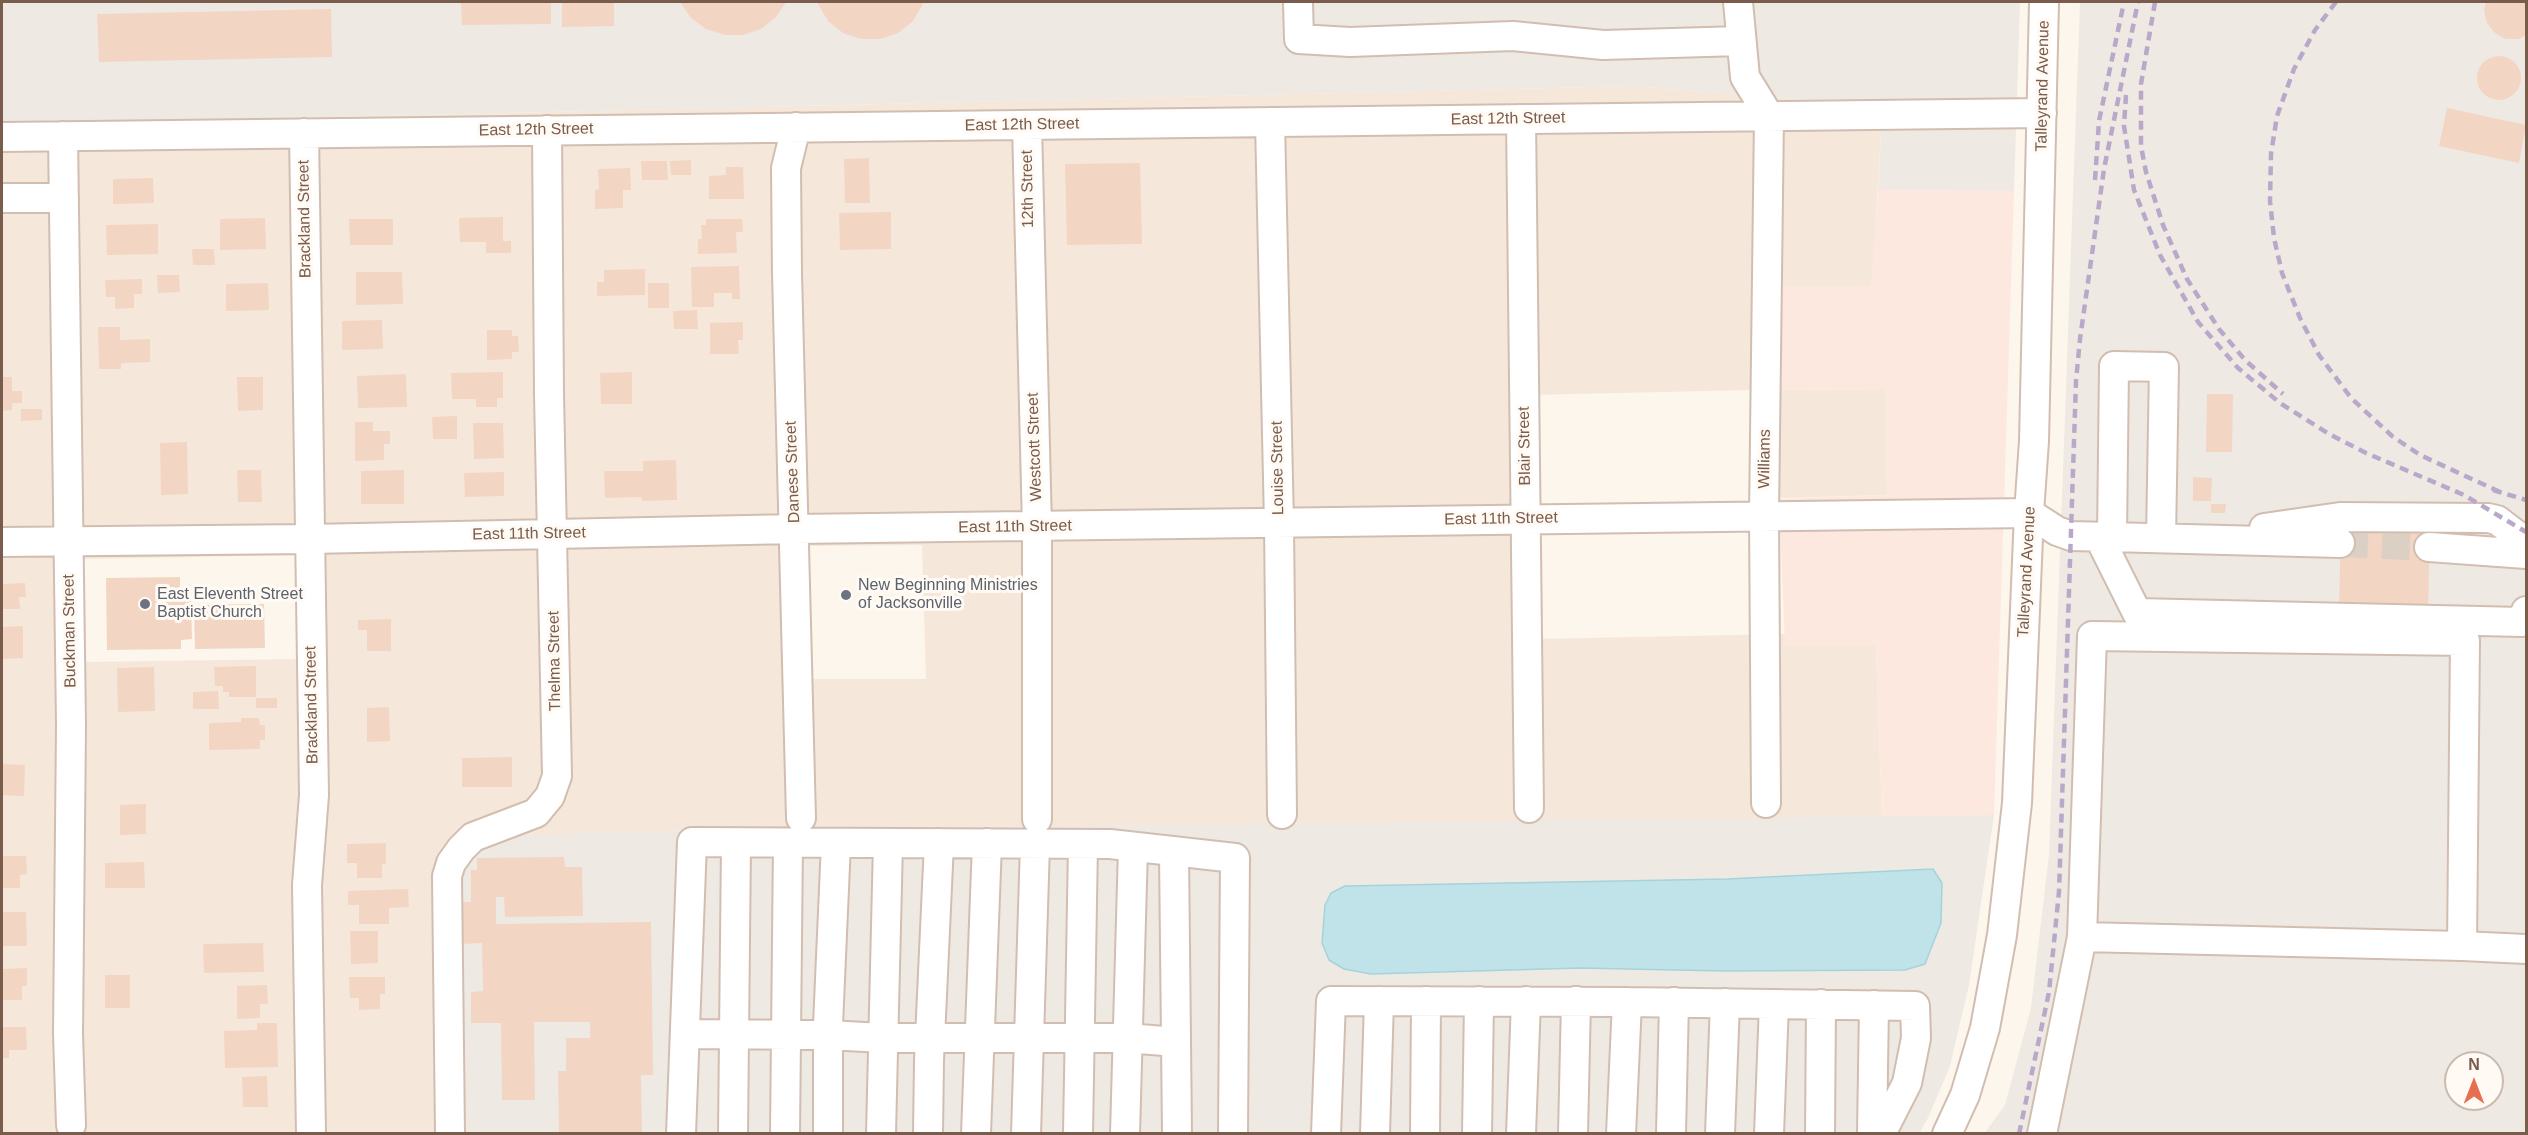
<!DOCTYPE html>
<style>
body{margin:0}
#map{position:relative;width:2528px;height:1135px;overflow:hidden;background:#fdf6ec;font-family:Helvetica,sans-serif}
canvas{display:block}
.frame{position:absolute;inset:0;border:3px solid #7a5c4d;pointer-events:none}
.north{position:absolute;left:2444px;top:1051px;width:60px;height:60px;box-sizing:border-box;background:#fffaf3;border:2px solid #cabbb1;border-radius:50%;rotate:0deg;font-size:16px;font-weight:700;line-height:24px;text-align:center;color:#7a5c4d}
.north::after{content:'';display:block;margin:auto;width:21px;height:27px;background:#e76f51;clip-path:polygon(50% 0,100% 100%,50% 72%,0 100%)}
</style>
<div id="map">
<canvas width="2528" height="1135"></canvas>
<div class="frame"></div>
<div class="north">N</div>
</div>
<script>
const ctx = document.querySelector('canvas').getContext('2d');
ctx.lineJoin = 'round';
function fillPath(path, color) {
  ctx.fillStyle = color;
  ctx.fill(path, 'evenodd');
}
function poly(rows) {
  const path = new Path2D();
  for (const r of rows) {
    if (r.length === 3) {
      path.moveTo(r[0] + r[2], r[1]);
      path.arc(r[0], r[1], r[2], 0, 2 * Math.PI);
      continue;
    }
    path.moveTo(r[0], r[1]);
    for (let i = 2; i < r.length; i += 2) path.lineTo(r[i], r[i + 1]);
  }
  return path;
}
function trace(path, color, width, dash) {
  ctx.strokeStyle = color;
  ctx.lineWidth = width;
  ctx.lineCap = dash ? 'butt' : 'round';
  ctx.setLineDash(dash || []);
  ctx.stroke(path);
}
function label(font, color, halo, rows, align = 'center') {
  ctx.font = font + ' Helvetica,sans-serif';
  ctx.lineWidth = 6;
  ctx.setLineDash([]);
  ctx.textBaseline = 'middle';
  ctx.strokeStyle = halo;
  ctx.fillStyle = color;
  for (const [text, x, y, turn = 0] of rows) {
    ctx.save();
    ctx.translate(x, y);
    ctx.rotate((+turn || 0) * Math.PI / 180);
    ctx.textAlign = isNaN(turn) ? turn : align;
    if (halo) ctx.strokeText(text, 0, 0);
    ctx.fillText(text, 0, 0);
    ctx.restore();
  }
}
fillPath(poly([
 [1635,86,1807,100,1883,99,1872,286,1774,390,1886,389,1887,495,1752,499,1750,390,1531,395,1535,639,1785,634,1786,646,1876,646,1882,817,656,831,460,1133,2,1133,2,125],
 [922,545,926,679,808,679,807,546],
 [302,555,302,659,82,662,81,559]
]), '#f5e8da');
fillPath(poly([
 [1878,190,2014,191,1994,815,1882,817,1876,646,1785,646,1779,499,1887,495,1886,389,1773,390,1775,286,1871,286]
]), '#fde8e0');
fillPath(poly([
 [2,2,2020,2,2014,191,1878,190,1883,99,1807,100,1635,86,2,125],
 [2080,2,2526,2,2526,1133,1984,1134,2005,1105,2031,1008,2049,854],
 [2456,1063,2492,1063,2492,1099,2456,1099],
 [1994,815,1969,985,1950,1066,1928,1118,1919,1134,460,1133,454,890,468,857,497,836,656,831]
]), '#efe9e4');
const water = poly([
 [1933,869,1942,883,1941,923,1925,964,1905,970,1724,971,1580,968,1371,974,1344,969,1329,960,1322,943,1325,905,1331,893,1345,886,1727,879,1933,869]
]);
fillPath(water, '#bfe3e8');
trace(water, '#a5d3da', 1.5);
fillPath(poly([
 [461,2,551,2,551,24,462,25],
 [562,2,614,2,614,26,562,27],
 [680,2,786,2,776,17,761,29,743,35,725,35,706,29,691,18],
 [817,2,924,2,913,21,898,33,880,39,861,39,843,33,828,21],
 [2486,2,2526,2,2526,35,2519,39,2506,39,2495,33,2487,23,2484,11],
 [331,9,332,57,99,62,97,14],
 [2499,78,22],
 [2447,108,2526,125,2519,163,2439,146],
 [869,158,870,203,845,203,844,159],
 [691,160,691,175,671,175,670,161],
 [641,161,667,161,668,180,642,180],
 [1140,163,1142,244,1067,245,1065,164],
 [726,167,743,167,744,199,709,199,709,176,726,175],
 [630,168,631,190,623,190,623,208,595,209,595,190,599,189,598,169],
 [153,178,154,203,113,204,113,179],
 [891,212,891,249,840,250,839,213],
 [503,217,503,241,511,241,511,253,486,253,486,242,460,242,459,218],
 [265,218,266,249,220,250,220,219],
 [349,219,393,219,393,245,350,245],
 [706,219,742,219,743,232,736,232,737,253,698,254,698,239,702,239,701,225,706,225],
 [158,224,158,254,107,255,106,225],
 [192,249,214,249,215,265,193,265],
 [739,266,740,299,732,299,732,293,714,293,714,307,692,307,691,267],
 [645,269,645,295,597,296,597,282,604,282,604,270],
 [356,272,402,272,403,304,356,305],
 [157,275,179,275,180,292,158,293],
 [142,279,142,294,134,294,134,308,115,309,115,297,106,297,105,280],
 [268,283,269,310,226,311,226,284],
 [648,283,669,283,669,308,648,308],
 [697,310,698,329,674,329,673,311],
 [382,320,383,349,342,350,342,321],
 [743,322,743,340,738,340,739,354,710,354,710,323],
 [98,327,120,327,120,340,150,339,150,362,121,363,121,369,99,369],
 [487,330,512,330,512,336,518,336,519,352,512,352,512,359,487,360],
 [503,372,503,398,497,398,497,407,476,407,476,399,452,399,451,373],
 [632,372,632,404,601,404,600,373],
 [406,374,407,407,358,408,357,376],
 [2,377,12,377,12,391,22,391,22,403,12,403,12,410,2,411],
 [237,377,263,377,263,410,238,411],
 [2207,394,2233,394,2232,452,2206,452],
 [21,409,42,409,42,420,21,421],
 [457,416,457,439,433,439,432,417],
 [355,422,373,422,373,431,390,431,390,444,384,444,384,460,355,461],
 [473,423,503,423,504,458,474,459],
 [187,442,188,494,161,495,160,443],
 [676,460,677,500,642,501,641,497,605,498,604,471,643,471,643,461],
 [237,470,261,470,262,502,238,502],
 [404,470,404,504,361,504,361,471],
 [504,472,504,496,465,497,464,473],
 [2193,477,2212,478,2211,501,2193,501],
 [2211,504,2226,504,2225,513,2211,513],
 [2341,518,2430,520,2428,615,2339,612],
 [180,577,180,601,191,601,192,639,181,640,181,649,107,650,106,578],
 [25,583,26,597,19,597,20,609,2,609,2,584],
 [264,604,265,648,195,649,194,605],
 [391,619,391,651,367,651,367,630,358,630,358,620],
 [23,626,23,658,2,659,2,627],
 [256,666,256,697,229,697,229,692,223,692,223,686,215,686,214,667],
 [154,667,155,711,118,712,117,668],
 [218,691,219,709,193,709,193,692],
 [256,698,277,698,277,708,256,708],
 [389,707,390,741,367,742,367,708],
 [241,718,259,718,260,725,265,725,265,740,260,740,260,749,209,750,209,723,241,722],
 [512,757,512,787,462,787,462,758],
 [2,764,25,765,24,796,2,795],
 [146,804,146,834,120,835,120,805],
 [386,843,386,864,382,864,382,878,357,878,357,863,347,863,347,844],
 [2,856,26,856,27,874,20,875,20,888,2,888],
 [564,857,565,867,582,867,583,916,505,917,504,897,496,897,496,924,651,922,653,1075,641,1075,642,1134,559,1134,558,1071,566,1071,566,1038,590,1038,590,1022,534,1022,535,1100,502,1100,501,1023,471,1023,471,992,483,991,482,943,462,944,461,902,471,902,471,870,477,870,477,858],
 [144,862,145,888,105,888,105,863],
 [408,889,409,907,389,908,389,924,359,924,359,905,348,905,348,891],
 [2,912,26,912,27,946,2,946],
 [350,931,378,931,378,963,351,964],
 [263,943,264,972,204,973,203,944],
 [27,968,27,986,22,986,22,1000,2,1000,2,969],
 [105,975,130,975,130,1008,105,1008],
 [349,977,385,977,385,994,380,994,380,1009,359,1010,359,998,350,998],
 [267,985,268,1004,260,1004,260,1018,237,1019,237,986],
 [257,1023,277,1023,278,1067,225,1068,224,1031,257,1030],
 [2,1027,26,1027,27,1050,9,1050,9,1058,2,1058],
 [267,1076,268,1107,243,1107,242,1077]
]), '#f3d5c3');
trace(poly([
 [2340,543,2429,547]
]), '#dcd0c4', 28, [28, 14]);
const minor = poly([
 [1298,2,1299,39,1350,42,1513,36,1603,45,1741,41],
 [1738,2,1745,77,1769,116,1764,516,1766,803],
 [1521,119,1529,808],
 [1270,122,1279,523,1282,814],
 [1027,125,1037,527,1037,819],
 [796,127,786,168,787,273,801,818],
 [304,133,314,795,307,885,311,1134],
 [63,136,71,725,68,1034,71,1125],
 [2,137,2042,113],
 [2,198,64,198],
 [2029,513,2057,531,2071,536,2340,543],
 [2264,528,2340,517,2488,518,2497,520,2526,542],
 [2099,537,2137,613,2522,622,2526,611],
 [2112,537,2114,366,2164,367,2161,538],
 [2,542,310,539,795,529,2029,513],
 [2429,547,2526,554],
 [1174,852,1177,1134],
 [2082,937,2462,946],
 [685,1034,828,1035,883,1038,1127,1038,1176,1042],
 [450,1134,447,876,451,863,461,849,473,837,536,813,550,796,557,776,549,394,547,130],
 [681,1134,692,842,1110,844,1235,858,1233,1134],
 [733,1134,736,843],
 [785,1134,788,843],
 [828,1134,828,1025,836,843],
 [881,1134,888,843],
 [928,1134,929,1060,939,843],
 [976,1134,987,843],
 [1026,1134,1035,844],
 [1078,1134,1083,844],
 [1125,1134,1133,847],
 [1326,1134,1331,1001,1627,1002,1915,1006,1916,1038,1907,1083,1881,1134],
 [1375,1134,1379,1001],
 [1425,1134,1426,1001],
 [1477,1134,1479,1001],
 [1521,1134,1526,1001],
 [1573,1134,1576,1001],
 [1621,1134,1627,1002],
 [1671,1134,1674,1002],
 [1720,1134,1725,1003],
 [1769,1134,1774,1004],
 [1820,1134,1821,1004],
 [1872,1134,1874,1005],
 [1947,1134,1965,1095,1985,1028,2002,935,2017,803,2029,513,2034,441,2044,2],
 [2042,1134,2082,937,2092,636,2465,641,2462,946,2526,949]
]);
trace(minor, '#d1beb0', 32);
trace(minor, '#fff', 28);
trace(poly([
 [2155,2,2141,84,2141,146,2146,172,2163,225,2187,279,2219,329,2245,360,2283,394],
 [2336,2,2315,30,2294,69,2277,116,2271,154,2270,201,2274,238,2282,273,2300,318,2319,355,2351,398,2392,436,2420,455,2500,492],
 [2126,95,2124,126,2134,190,2160,255,2198,322,2238,368,2280,403,2329,434,2366,453,2464,495,2526,532],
 [2095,180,2099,121,2124,2],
 [2493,490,2526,500],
 [2019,1134,2049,992,2059,892,2076,381,2080,339,2104,169,2138,2]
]), '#b9a8c9', 4.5, [9, 6]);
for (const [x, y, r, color] of [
 [846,595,6,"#6b7280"],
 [145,604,6,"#6b7280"]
]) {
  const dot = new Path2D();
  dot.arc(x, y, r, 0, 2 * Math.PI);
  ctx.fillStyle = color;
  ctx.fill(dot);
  trace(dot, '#fffaf3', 2);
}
label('16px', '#7a5c4d', '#fffaf3', [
 ["Talleyrand Avenue",2043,86,-89],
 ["East 12th Street",1508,119,-1],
 ["East 12th Street",1022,125,-1],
 ["East 12th Street",536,130,-1],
 ["12th Street",1028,189,-91],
 ["Brackland Street",305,219,-91],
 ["Blair Street",1525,446,-91],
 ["Westcott Street",1035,447,-92],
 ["Williams",1765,459,-89],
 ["Louise Street",1278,468,-91],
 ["Danese Street",793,472,-92],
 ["East 11th Street",1501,519,-1],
 ["East 11th Street",1015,527,-1],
 ["East 11th Street",529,534,-1],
 ["Talleyrand Avenue",2027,572,-87],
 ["Buckman Street",70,631,-91],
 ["Thelma Street",555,661,-91],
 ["Brackland Street",312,705,-91]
]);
label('16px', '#5b616d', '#fffaf3', [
 ["New Beginning Ministries",858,586],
 ["of Jacksonville",858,604],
 ["East Eleventh Street",157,595],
 ["Baptist Church",157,613]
], 'left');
</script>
